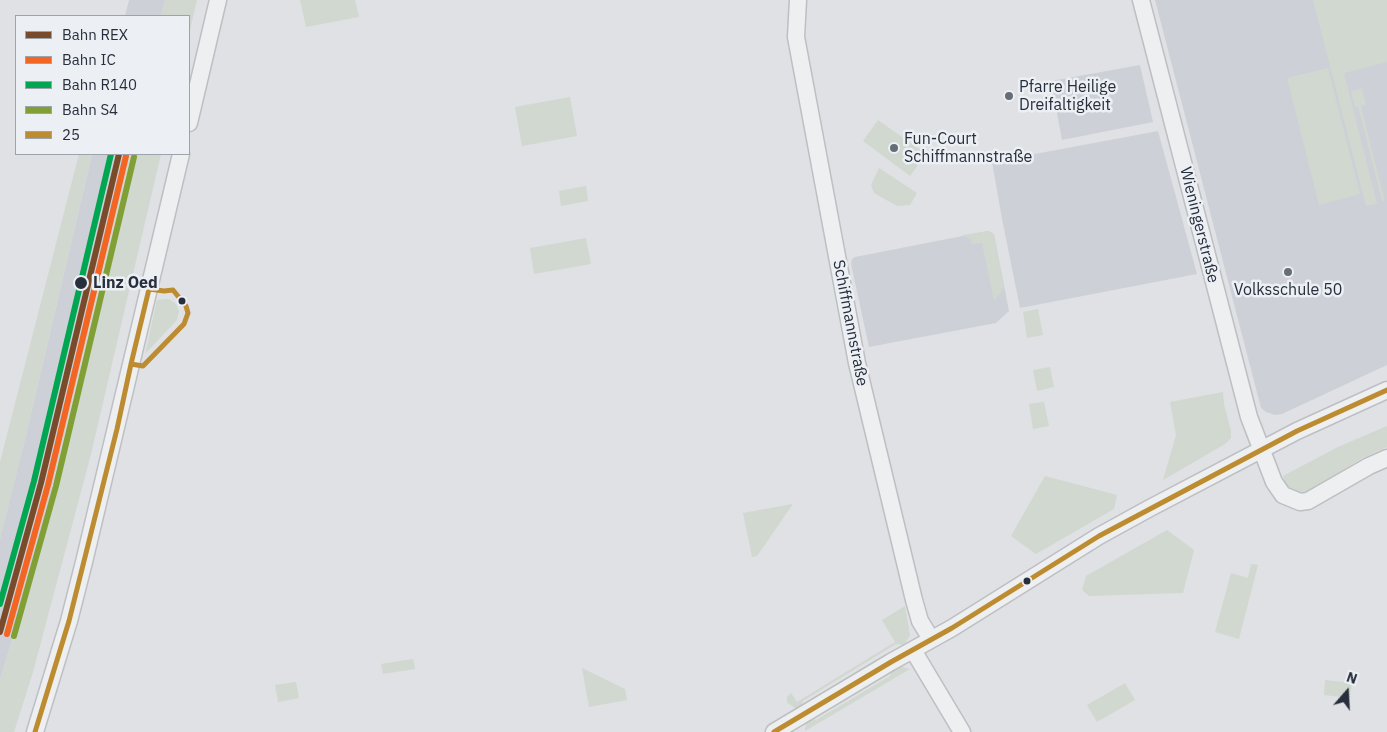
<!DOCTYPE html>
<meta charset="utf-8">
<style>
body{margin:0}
#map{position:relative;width:1387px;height:732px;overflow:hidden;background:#dfe1e4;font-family:"IBM Plex Sans",sans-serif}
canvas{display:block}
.legend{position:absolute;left:15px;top:15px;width:175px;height:140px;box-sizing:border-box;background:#ecf0f4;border:1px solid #9da3aa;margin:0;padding:6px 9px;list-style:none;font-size:15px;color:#272f3c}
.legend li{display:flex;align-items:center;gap:10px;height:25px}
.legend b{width:25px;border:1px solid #9da3aa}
.north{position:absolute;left:1322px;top:667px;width:50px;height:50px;-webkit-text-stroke:4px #ecf0f4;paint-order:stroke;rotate:19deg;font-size:14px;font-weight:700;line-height:20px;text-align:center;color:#272f3c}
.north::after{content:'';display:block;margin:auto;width:18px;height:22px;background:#272f3c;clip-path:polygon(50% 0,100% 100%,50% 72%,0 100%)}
</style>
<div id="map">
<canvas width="1387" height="732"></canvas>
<ul class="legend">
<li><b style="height:6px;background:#7a4b2a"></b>Bahn REX</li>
<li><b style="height:6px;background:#f26522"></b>Bahn IC</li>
<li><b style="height:6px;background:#00a651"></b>Bahn R140</li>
<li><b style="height:6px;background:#80a035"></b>Bahn S4</li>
<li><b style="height:6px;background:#bd8c31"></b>25</li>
</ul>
<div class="north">N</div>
</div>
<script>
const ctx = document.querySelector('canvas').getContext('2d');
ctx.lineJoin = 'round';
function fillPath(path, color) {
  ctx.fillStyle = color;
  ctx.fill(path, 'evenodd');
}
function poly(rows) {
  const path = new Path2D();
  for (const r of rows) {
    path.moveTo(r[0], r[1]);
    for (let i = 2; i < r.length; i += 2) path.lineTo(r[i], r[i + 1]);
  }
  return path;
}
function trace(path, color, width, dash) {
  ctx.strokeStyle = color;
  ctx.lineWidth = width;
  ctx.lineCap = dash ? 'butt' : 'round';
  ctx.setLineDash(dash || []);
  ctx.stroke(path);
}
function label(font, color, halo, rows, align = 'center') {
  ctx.font = font + ' "IBM Plex Sans",sans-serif';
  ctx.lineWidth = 5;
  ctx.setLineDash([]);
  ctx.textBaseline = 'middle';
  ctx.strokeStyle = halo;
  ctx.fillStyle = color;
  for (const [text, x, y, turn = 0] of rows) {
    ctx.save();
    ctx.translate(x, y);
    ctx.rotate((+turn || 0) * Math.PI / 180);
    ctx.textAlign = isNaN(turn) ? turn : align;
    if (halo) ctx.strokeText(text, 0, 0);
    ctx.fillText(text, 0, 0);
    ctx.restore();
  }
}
fillPath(poly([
 [129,0,165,0,161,16,125,16],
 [1155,0,1387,0,1387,365,1282,414,1275,415,1266,412,1261,408],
 [1140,65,1153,122,1062,140,1051,81],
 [1158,131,1197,274,1020,308,1002,219,992,162],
 [92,154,129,154,44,523,19,618,0,680,0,539,25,439],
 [988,231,994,234,1009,311,996,323,869,347,851,264,852,259,855,257]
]), '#cdd1d7');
fillPath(poly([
 [165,0,197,0,189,34,189,16,161,16],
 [300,0,355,0,359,17,306,27],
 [1313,0,1387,0,1387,62,1344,73,1377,204,1366,206],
 [1328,68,1360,194,1319,205,1287,78],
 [1362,88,1366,105,1361,106,1385,201,1382,201,1358,107,1355,107,1351,91],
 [570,97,577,136,522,146,515,107],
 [878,120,926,154,910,176,863,141],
 [79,154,92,154,25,439,0,539,0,462],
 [129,154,161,154,91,454,33,672,14,732,0,732,0,680,19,618,44,523],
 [879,168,917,193,910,205,897,206,874,193,871,185],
 [586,186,588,201,561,206,559,191],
 [988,231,994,234,1004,288,994,301,982,243,972,244,971,240,963,235],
 [586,238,591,264,534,274,530,248],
 [164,299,169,299,176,304,179,311,177,320,145,354,157,300],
 [1038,309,1043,335,1027,338,1023,312],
 [1050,367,1054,387,1037,391,1033,370],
 [1223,392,1224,404,1231,431,1231,438,1225,444,1163,480,1176,435,1170,402],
 [1044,402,1049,426,1033,429,1029,404],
 [1387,426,1387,447,1364,457,1309,491,1300,492,1292,490,1286,484,1283,476,1338,447],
 [1045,476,1117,495,1114,509,1036,554,1011,536],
 [793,504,757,556,752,557,743,513],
 [1167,530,1194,550,1183,593,1089,596,1082,590,1086,576],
 [1251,564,1258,565,1239,639,1215,632,1231,573,1248,578],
 [905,606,910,635,904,645,896,644,803,701,801,708,795,708,789,704,787,702,787,697,791,693,797,702,895,642,882,620],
 [413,659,415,669,383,674,381,664],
 [898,666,910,669,805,731,806,722,809,718,816,720,890,676,893,669],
 [582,668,625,689,627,700,589,707],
 [1325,680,1352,683,1350,698,1324,695],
 [296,682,299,698,278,702,275,685],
 [1125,683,1135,700,1097,722,1087,705]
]), '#d0d8d0');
const street = poly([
 [798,0,796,37,857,363,914,600,920,621,931,639],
 [1141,0,1249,417,1274,482,1283,495,1300,502,1308,501,1369,466,1387,458],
 [189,123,218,0],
 [913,650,962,732],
 [35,732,69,621,84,562,181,154],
 [774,732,891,662,952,628,1099,536,1150,508,1297,431,1387,390]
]);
trace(street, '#bdbfc2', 19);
trace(street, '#eeeff1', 16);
trace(poly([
 [149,289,164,291,173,290,186,306,188,313,184,324,143,366,131,364,149,289],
 [35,732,69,621,117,429,131,364],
 [774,732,891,662,952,628,1099,536,1297,431,1387,390]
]), '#bd8c31', 5);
trace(poly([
 [0,632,41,483,119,154]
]), '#7a4b2a', 6);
trace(poly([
 [7,634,48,485,126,156]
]), '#f26522', 6);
trace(poly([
 [0,604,34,481,111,154]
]), '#00a651', 6);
trace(poly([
 [14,636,56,486,134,157]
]), '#80a035', 6);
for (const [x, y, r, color] of [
 [1009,96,5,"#676d77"],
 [894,148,5,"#676d77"],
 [1288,272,5,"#676d77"],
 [81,283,7,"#272f3c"],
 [182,301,4.5,"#272f3c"],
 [1027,581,4.5,"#272f3c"]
]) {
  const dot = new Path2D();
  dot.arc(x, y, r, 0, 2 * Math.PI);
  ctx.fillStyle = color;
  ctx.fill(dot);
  trace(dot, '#ecf0f4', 2);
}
label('16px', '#272f3c', '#ecf0f4', [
 ["Pfarre Heilige",1019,87],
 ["Dreifaltigkeit",1019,105],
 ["Fun-Court",904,139],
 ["Schiffmannstraße",904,157],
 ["Volksschule 50",1288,290,"center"]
], 'left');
label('16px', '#272f3c', '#ecf0f4', [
 ["Wieningerstraße",1199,225,76],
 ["Schiffmannstraße",850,323,79]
]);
label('bold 16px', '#272f3c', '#ecf0f4', [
 ["Linz Oed",93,283]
], 'left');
</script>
